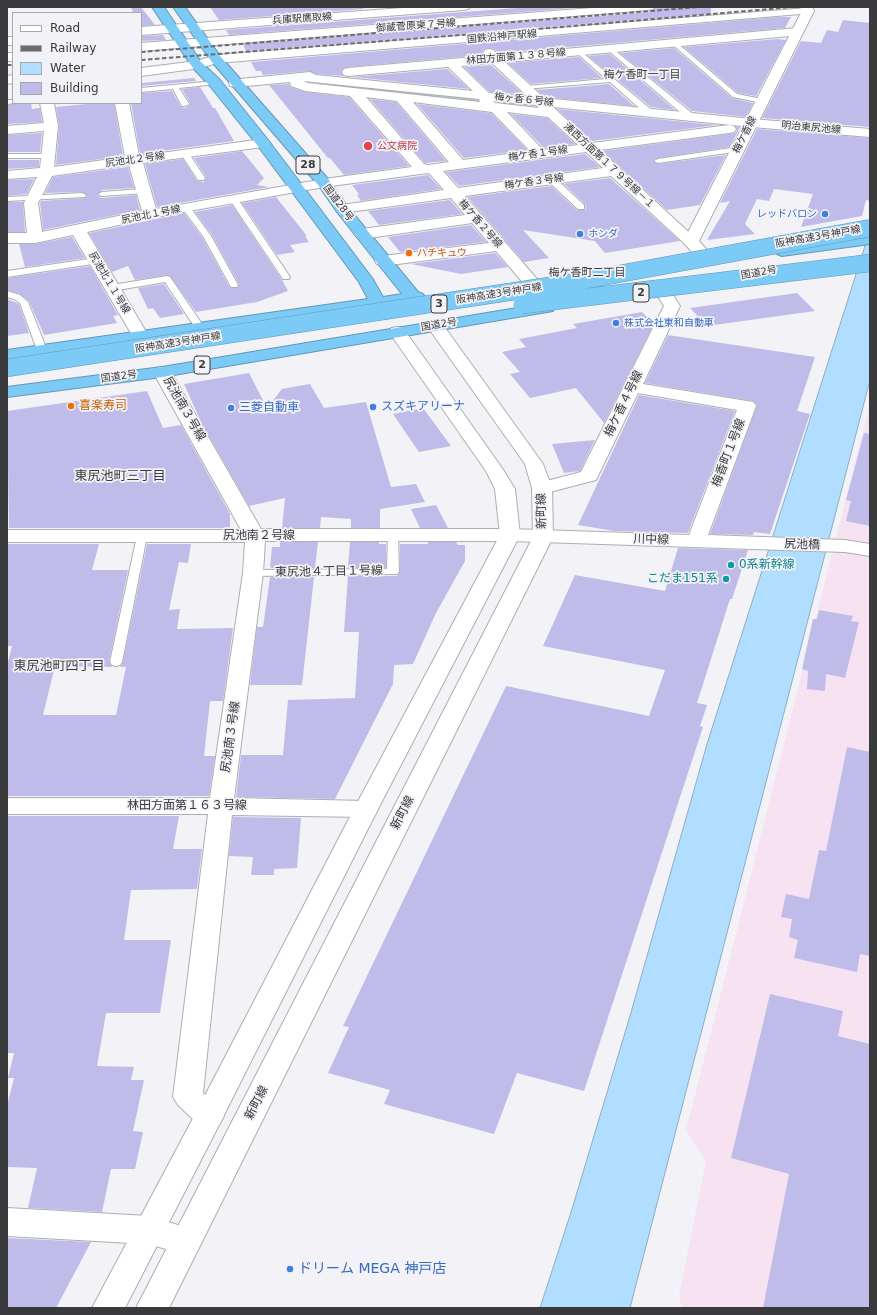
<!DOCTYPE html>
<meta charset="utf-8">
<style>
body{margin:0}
#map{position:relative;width:877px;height:1315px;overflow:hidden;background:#f3f2f7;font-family:"DejaVu Sans",sans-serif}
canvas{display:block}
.frame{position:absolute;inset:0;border:8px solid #3a3a3c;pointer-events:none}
.legend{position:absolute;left:12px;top:12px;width:130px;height:92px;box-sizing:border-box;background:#f3f2f7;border:1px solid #a9a8ac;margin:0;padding:5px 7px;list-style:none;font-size:12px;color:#3a3a3c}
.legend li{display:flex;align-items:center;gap:8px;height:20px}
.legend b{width:20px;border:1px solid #a9a8ac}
</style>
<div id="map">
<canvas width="877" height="1315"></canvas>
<div class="frame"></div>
<ul class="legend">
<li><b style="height:5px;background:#fff"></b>Road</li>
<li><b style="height:5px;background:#6d6c6f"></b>Railway</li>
<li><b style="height:11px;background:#b1defe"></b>Water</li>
<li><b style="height:11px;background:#c0bcea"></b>Building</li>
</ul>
</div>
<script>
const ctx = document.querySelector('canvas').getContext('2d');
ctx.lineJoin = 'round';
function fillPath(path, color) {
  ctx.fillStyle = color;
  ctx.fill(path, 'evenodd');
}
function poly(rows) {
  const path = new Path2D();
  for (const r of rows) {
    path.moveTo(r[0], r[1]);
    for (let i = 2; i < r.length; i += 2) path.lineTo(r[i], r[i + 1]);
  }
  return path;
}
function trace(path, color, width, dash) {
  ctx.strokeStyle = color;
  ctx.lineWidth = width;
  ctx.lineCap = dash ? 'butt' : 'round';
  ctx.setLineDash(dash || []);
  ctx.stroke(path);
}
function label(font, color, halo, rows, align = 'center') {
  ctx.font = font + ' "DejaVu Sans","Noto Sans JP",sans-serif';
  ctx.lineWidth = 3.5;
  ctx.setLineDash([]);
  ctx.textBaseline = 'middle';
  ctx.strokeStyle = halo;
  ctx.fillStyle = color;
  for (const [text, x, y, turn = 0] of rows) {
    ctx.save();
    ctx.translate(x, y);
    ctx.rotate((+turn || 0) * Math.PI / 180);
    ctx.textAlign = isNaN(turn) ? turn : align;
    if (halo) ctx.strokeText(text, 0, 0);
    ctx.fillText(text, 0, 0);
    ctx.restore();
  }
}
fillPath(poly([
 [870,407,870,1308,682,1308,679,1296,706,1161,686,1131,860,443]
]), '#f7e2f1');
fillPath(poly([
 [308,79,481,96,486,103,311,86,304,82]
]), '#b3d3c1');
const water = poly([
 [870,230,870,380,630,1308,540,1308,572,1209,630,1016,707,744,870,230]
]);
fillPath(water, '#b1defe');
trace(water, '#8dadc4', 1);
fillPath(poly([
 [131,7,141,7,155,25,141,26,141,13,133,13],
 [210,7,361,7,364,9,219,20],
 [530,7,586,7,229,35,226,30],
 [656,7,711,7,711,14,246,51,243,44,649,12,654,10],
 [778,17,791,17,785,28,499,53,494,49,489,48,484,49,482,52,482,55,348,67,344,68,341,71,343,76,316,74,310,71,263,75,261,71,256,71,251,62],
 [843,20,870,23,870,127,762,118,801,41,821,43,827,30,838,32],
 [163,35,166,40,141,41,141,36],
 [778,39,786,40,756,96,738,93,684,47],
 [674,48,732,98,753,103,746,117,692,111,620,53],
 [610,54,675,110,651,107,588,56],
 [579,57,602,78,531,84,508,63],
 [491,65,523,94,490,92,464,67],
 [447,69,469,89,352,77],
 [194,78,196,81,141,86,141,83],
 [289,84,290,87,305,92,349,97,409,166,344,175,330,158,328,158,269,85],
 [609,84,634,106,545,97,537,90],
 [200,87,213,108,215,108,234,141,140,154,131,103,141,103,141,93,172,91,181,107,185,108,190,105,190,103,182,89],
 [370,99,396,102,446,161,425,163],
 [17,103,31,103,32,109,40,108,42,122,7,124,7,105],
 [97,103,114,103,123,156,56,165,59,126,56,107],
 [417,104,491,113,527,150,464,158],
 [557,109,717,125,592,141],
 [511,114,547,118,575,144,544,148],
 [736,127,740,127,730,147,658,158,653,160,658,164,726,155,700,205,667,210,603,151,729,134,735,133,737,130],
 [757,129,870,138,870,201,866,200,862,216,801,227,813,194,774,189,769,201,757,199,745,224,755,234,707,240,730,201,720,203],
 [42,133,40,152,7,152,7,135],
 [242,151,264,178,257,185,269,187,157,207,145,164,183,159,197,181,204,182,206,177,194,158],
 [585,154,600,167,459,186,446,172],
 [7,160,39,160,39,167,7,169],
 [128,167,134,188,102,190,97,195,102,198,136,195,140,210,43,230,40,203,41,201,85,198,87,196,82,192,45,193,53,177],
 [428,175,441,189,361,201,357,195,359,194,352,185],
 [610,178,680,241,605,253,595,241,523,230,549,258,524,262,468,197,551,186,577,210,584,210,586,209,585,204,564,184],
 [34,179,27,194,7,196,7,180],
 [276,197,307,236,305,236,309,242,290,245,295,252,277,255,242,203],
 [450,200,462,214,379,225,368,211],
 [7,202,23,202,25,232,7,232],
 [232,205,282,280,288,291,257,302,196,312,170,276,167,275,135,280,128,266,112,272,89,233,184,213,202,237,230,288,237,288,239,284,212,235,195,212],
 [471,225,486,242,400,252,388,237],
 [72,237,85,258,25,267,19,244,35,244],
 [495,253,508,267,461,274,411,264],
 [90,266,118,315,113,316,117,323,44,335,29,301,20,294,7,290,7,278],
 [164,284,184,314,160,318,153,308,148,309,138,288],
 [797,293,815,311,707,326,690,308],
 [7,299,19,304,29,333,7,336],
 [642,312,654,324,604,423,576,388,530,398,510,374,520,372,502,352,526,347,519,339,577,328,573,324],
 [668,335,815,357,797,411,810,414,770,534,754,532,753,535,710,534,757,405,753,401,645,383],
 [249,373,267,408,282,389,310,384,324,408,366,402,391,487,416,484,425,502,380,509,380,528,351,528,351,519,321,517,320,528,282,528,285,498,249,506,201,422,184,384],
 [147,391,163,428,181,425,230,514,230,528,9,528,7,411],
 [639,395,735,411,688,533,614,531,578,525],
 [423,408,451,446,419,452,393,414],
 [864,433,870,434,870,526,846,521,851,501,846,500],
 [595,440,580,471,564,473,552,444],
 [436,505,448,528,420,528,411,509],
 [280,542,318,542,315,568,271,568,271,567,270,567,272,547,280,547],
 [350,542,379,542,379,544,386,544,386,568,348,568],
 [428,542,456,542,458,545,465,545,465,561,436,613,413,664,394,665,393,684,335,799,236,797,241,755,283,755,288,700,355,698,359,632,344,632,348,576,397,576,400,572,400,544,428,544],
 [7,544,99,544,92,570,128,570,109,662,112,667,55,666,43,715,116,715,126,667,120,667,123,662,147,544,191,544,188,563,179,562,169,610,180,609,177,629,233,628,223,701,210,701,204,756,215,756,209,796,7,796,7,666,12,646,7,646],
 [678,548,748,550,732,599,730,599,697,703,707,705,700,726,703,727,584,1091,517,1073,494,1134,384,1104,390,1090,328,1073,349,1027,343,1026,506,686,649,716,665,670,543,646,575,575,665,591],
 [270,577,314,577,302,685,250,685,257,627,263,627],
 [819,610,853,616,851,621,859,622,845,678,826,674,825,691,807,689,808,671,802,669,813,619,817,619],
 [847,747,870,752,870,956,860,954,857,972,794,958,798,940,789,937,792,919,781,917,786,894,809,899,819,850,826,851],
 [7,816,179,816,173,849,202,849,197,889,131,890,124,940,171,940,160,1013,106,1013,97,1066,134,1067,131,1080,144,1080,133,1131,143,1132,135,1169,111,1169,102,1212,28,1208,37,1168,7,1167,7,1106,14,1078,8,1078,14,1053,7,1053],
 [233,817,301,818,297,868,274,869,274,875,251,875,253,857,229,856],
 [770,994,843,1011,838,1036,870,1044,870,1308,763,1308,789,1174,731,1158],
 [7,1238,91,1242,56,1308,7,1308]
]), '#c0bcea');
const lane = poly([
 [672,42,676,42,737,94,762,99,766,101,762,103,733,97,672,44,672,42],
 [608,48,612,48,694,115,694,119,688,119,608,50,608,48],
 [579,50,653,111,653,115,647,115,610,82,525,89,525,87,527,86,606,79,577,53,576,52,579,50],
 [215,81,218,83,217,84,179,88,189,104,185,106,182,106,173,89,141,92,141,88,215,81],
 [7,100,13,100,13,103,16,103,7,104,7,100],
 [738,147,741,147,741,151,658,163,654,161,658,159,738,147],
 [182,152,188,152,205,178,204,180,198,180,181,154,182,152],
 [7,154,49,154,53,156,49,158,7,158,7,154],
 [549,178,555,178,584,205,584,209,578,209,549,182,549,178],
 [142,189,145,189,145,193,102,196,98,194,102,192,142,189],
 [82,193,86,195,85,197,7,201,7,197,82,193],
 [231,198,237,198,290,277,289,279,283,279,230,200,231,198],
 [183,206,189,206,211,236,238,285,237,287,231,287,230,285,203,236,182,208,183,206],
 [96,258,99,259,100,261,99,263,7,277,7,271,96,258],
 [167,276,170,277,204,327,202,329,196,329,165,282,112,291,108,288,112,285,167,276],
 [7,291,20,295,28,302,47,350,45,352,42,353,37,350,20,303,14,299,7,297,7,291],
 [393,532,398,535,399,572,397,574,253,576,247,573,253,570,387,569,388,535,393,532],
 [142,533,147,536,122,662,120,665,116,666,112,665,110,662,137,536,142,533]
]);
const street = poly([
 [605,7,655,7,653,9,649,10,141,51,141,43,605,7],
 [808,8,812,9,814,11,812,13,217,63,197,69,193,68,191,65,193,62,216,55,808,8],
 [797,28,801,29,803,32,801,35,505,62,544,98,752,119,870,129,870,137,752,127,553,107,592,143,729,125,734,126,736,129,734,132,729,133,600,150,696,239,699,242,696,245,691,247,686,245,611,176,465,196,537,279,539,282,537,285,531,287,525,285,496,251,383,266,377,264,375,261,377,258,383,256,489,243,472,223,362,239,357,237,354,234,357,231,362,229,465,215,451,198,342,213,337,212,335,209,337,206,342,205,444,190,430,174,428,173,324,187,150,218,87,232,148,335,146,339,140,340,134,339,132,335,73,235,35,243,7,243,7,233,27,233,24,203,37,177,7,179,7,171,40,168,44,131,7,134,7,126,44,123,40,103,54,103,58,126,54,167,125,157,115,103,129,103,139,156,263,139,268,140,270,143,268,146,263,147,143,163,156,209,324,179,412,167,350,96,305,91,291,86,290,82,235,87,230,86,229,83,230,80,310,72,316,75,473,91,448,67,348,76,344,75,342,72,344,69,348,68,485,56,483,53,485,50,489,49,493,50,498,55,797,28],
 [492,63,527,96,489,93,461,66,492,63],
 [303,81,479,99,480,102,308,83,303,81],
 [366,97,397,101,449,162,428,165,424,164,366,97],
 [493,101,536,105,539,108,495,103,493,101],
 [413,102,492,112,530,151,463,160,413,102],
 [507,112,548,117,578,145,543,150,507,112],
 [586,152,603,168,458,188,443,171,586,152],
 [129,165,142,211,42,232,38,203,52,176,129,165],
 [7,53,13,53,13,61,7,61,7,53],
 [662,285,668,287,680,306,643,384,747,401,753,402,756,406,708,535,845,540,870,544,870,556,845,552,510,541,265,541,263,573,234,798,366,801,375,803,378,809,375,815,366,817,232,815,203,1093,219,1107,224,1116,219,1125,209,1128,199,1125,178,1105,173,1097,208,814,7,814,7,798,210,798,243,573,245,542,7,542,7,530,241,530,153,372,156,368,162,367,168,368,171,372,261,529,510,529,689,535,737,410,638,393,596,480,542,494,535,492,532,488,535,484,581,472,664,306,654,290,656,287,662,285],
 [7,1208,149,1216,197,1231,202,1241,197,1251,186,1255,149,1244,7,1236,7,1208]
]);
const secondary = poly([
 [417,7,470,7,468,9,464,10,141,35,141,27,417,7],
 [800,7,812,7,814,11,699,241,715,259,713,262,707,264,701,262,683,242,802,11,800,7],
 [7,37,13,37,13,45,7,45,7,37],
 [197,61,201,62,203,65,201,68,141,76,141,68,197,61],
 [13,75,13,83,7,84,7,76,13,75],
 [435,321,441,322,543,464,552,488,553,537,169,1308,136,1308,533,537,532,488,525,464,427,326,429,322,435,321],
 [397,327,403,328,504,471,515,489,520,535,378,809,219,1125,125,1308,92,1308,199,1107,354,809,500,535,495,489,486,471,389,332,391,328,397,327]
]);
const highway = poly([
 [152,7,164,7,201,62,220,80,268,140,372,278,383,297,402,294,337,212,319,186,212,62,173,7,185,7,220,56,329,180,347,206,418,292,423,294,425,297,423,299,429,307,427,310,421,312,415,310,409,303,388,306,393,314,391,317,385,319,379,317,373,308,7,360,7,350,368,299,359,282,258,146,210,86,193,68,152,7],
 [870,234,870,244,782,256,777,254,774,251,777,248,782,246,870,234],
 [547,303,553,305,555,308,553,311,162,377,7,397,7,387,162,367,547,303]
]);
trace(lane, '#aeadb2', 2);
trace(street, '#aeadb2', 2);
trace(secondary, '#aeadb2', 2);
trace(highway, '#6598b5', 2);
fillPath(lane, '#fff');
fillPath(street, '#fff');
fillPath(secondary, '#fff');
fillPath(highway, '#7ccaf6');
trace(poly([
 [141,52,700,7],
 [141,60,550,28,793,7],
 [7,65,13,65]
]), '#6d6c6f', 2, [4.5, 2.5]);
const highwayBridge = poly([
 [522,305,870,263],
 [7,368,575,282,870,228]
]);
trace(highwayBridge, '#6598b5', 18, []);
trace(highwayBridge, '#7ccaf6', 17);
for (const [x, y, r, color] of [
 [368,146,5,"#e0444e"],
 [825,214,4,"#3f7fe0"],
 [580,234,4,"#3f7fe0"],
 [409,253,4,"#e8710a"],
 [616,323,4,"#3f7fe0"],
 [71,406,4,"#e8710a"],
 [373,407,4,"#3f7fe0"],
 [231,408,4,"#3f7fe0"],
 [731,565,4,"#0f9aa8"],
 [726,579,4,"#0f9aa8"],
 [290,1269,4,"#3f7fe0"]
]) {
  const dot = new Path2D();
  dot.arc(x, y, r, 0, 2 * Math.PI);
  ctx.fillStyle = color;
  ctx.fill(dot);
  trace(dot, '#f3f2f7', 1.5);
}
label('10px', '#3a3a3c', '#f3f2f7', [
 ["兵庫駅鷹取線",302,19,-4],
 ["御蔵菅原東７号線",416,26,-4],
 ["国鉄沿神戸駅線",502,37,-5],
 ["林田方面第１３８号線",516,57,-5],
 ["梅ヶ香６号線",524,100,6],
 ["明治東尻池線",811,128,5],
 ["梅ケ香線",745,135,-63],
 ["梅ケ香１号線",538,154,-8],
 ["尻池北２号線",135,160,-8],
 ["湊西方面第１７９号線－１",609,166,43],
 ["梅ケ香３号線",534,182,-8],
 ["国道28号",338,203,53],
 ["尻池北１号線",151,215,-11],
 ["梅ケ香２号線",480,224,49],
 ["阪神高速3号神戸線",818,237,-10],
 ["国道2号",759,273,-10],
 ["尻池北１１号線",109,283,59],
 ["阪神高速3号神戸線",499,294,-9],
 ["国道2号",439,325,-9],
 ["阪神高速3号神戸線",178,343,-9],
 ["国道2号",119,377,-8]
]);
label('10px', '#be3a42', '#f3f2f7', [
 ["公文病院",377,146]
], 'left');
label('10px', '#366cbe', '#f3f2f7', [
 ["レッドバロン",817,214,"right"],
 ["ホンダ",588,234],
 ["株式会社東和自動車",624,323]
], 'left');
label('10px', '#c56008', '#f3f2f7', [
 ["ハチキュウ",417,253]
], 'left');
label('11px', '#3a3a3c', '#f3f2f7', [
 ["梅ケ香町一丁目",642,75],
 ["梅ケ香町二丁目",587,273]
]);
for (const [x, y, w] of [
 [308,165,24],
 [641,293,16],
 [439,304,16],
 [202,365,16]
]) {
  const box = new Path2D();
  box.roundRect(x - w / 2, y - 9, w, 18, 3);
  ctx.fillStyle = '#f3f2f7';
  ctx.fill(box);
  trace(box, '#3a3a3c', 1);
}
label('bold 11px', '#3a3a3c', null, [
 ["28",308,165],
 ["2",641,293],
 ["3",439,304],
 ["2",202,365]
]);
label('12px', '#3a3a3c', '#f3f2f7', [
 ["梅ケ香４号線",624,404,-64],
 ["尻池南３号線",184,409,60],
 ["梅香町１号線",729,453,-69],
 ["新町線",542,511,-91],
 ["尻池南２号線",259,536],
 ["川中線",651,540,2],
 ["尻池橋",802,545,2],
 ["東尻池４丁目１号線",329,572,-1],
 ["尻池南３号線",231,737,-82],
 ["林田方面第１６３号線",187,806],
 ["新町線",403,813,-63],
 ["新町線",257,1103,-63]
]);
label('12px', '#c56008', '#f3f2f7', [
 ["喜楽寿司",79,406]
], 'left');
label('12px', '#366cbe', '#f3f2f7', [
 ["スズキアリーナ",381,407],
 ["三菱自動車",239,408]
], 'left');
label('12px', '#0d838f', '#f3f2f7', [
 ["0系新幹線",739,565],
 ["こだま151系",718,579,"right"]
], 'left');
label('13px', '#3a3a3c', '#f3f2f7', [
 ["東尻池町三丁目",120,477],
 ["東尻池町四丁目",59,667]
]);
label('14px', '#366cbe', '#f3f2f7', [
 ["ドリーム MEGA 神戸店",298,1269]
], 'left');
</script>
